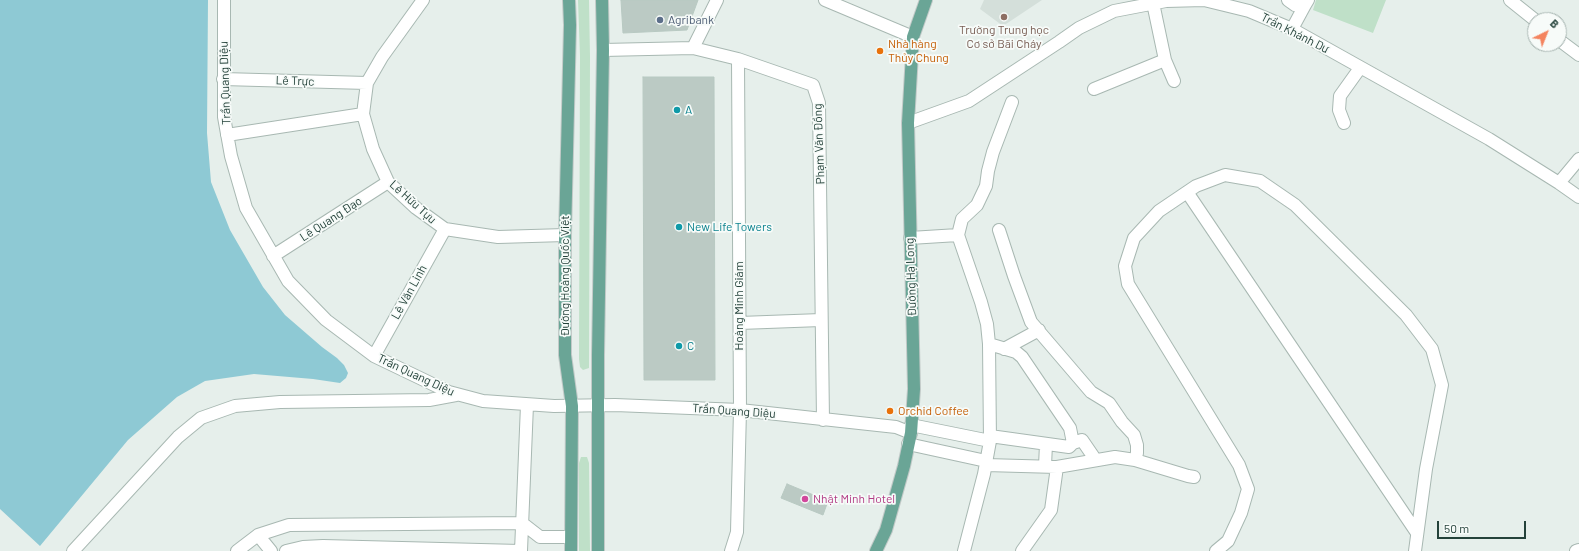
<!DOCTYPE html>
<meta charset="utf-8">
<style>
body{margin:0}
#map{position:relative;width:1579px;height:551px;overflow:hidden;background:#e6efeb;font-family:Barlow,sans-serif}
canvas{display:block}
.north{position:absolute;left:1527px;top:12px;width:40px;height:40px;box-sizing:border-box;background:#f7fbf9;border:1px solid #a3b1ad;border-radius:50%;rotate:43deg;font-size:11px;font-weight:700;line-height:16px;text-align:center;color:#24423a}
.north::after{content:'';display:block;margin:auto;width:14px;height:18px;background:#f4845f;clip-path:polygon(50% 0,100% 100%,50% 72%,0 100%)}
.scale{position:absolute;left:1437px;top:521px;width:89px;height:18px;box-sizing:border-box;border:2px solid #24423a;border-top:0;padding-left:5px;font-size:12px;line-height:14px;white-space:nowrap;color:#24423a;-webkit-text-stroke:3px #f7fbf9;paint-order:stroke}
</style>
<div id="map">
<canvas width="1579" height="551"></canvas>
<div class="north">B</div>
<div class="scale">50 m</div>
</div>
<script>
const ctx = document.querySelector('canvas').getContext('2d');
ctx.lineJoin = 'round';
function fillPath(path, color) {
  ctx.fillStyle = color;
  ctx.fill(path, 'evenodd');
}
function poly(rows) {
  const path = new Path2D();
  for (const r of rows) {
    path.moveTo(r[0], r[1]);
    for (let i = 2; i < r.length; i += 2) path.lineTo(r[i], r[i + 1]);
  }
  return path;
}
function trace(path, color, width, dash) {
  ctx.strokeStyle = color;
  ctx.lineWidth = width;
  ctx.lineCap = dash ? 'butt' : 'round';
  ctx.setLineDash(dash || []);
  ctx.stroke(path);
}
function label(font, color, halo, rows, align = 'center') {
  ctx.font = font + ' Barlow,sans-serif';
  ctx.lineWidth = 3.5;
  ctx.setLineDash([]);
  ctx.textBaseline = 'middle';
  ctx.strokeStyle = halo;
  ctx.fillStyle = color;
  for (const [text, x, y, turn = 0] of rows) {
    ctx.save();
    ctx.translate(x, y);
    ctx.rotate((+turn || 0) * Math.PI / 180);
    ctx.textAlign = isNaN(turn) ? turn : align;
    if (halo) ctx.strokeText(text, 0, 0);
    ctx.fillText(text, 0, 0);
    ctx.restore();
  }
}
fillPath(poly([
 [984,0,1042,0,1003,26,980,9]
]), '#d4dfda');
fillPath(poly([
 [578,0,589,0,590,57,589,368,583,370,580,367,579,359,580,56],
 [1316,0,1386,0,1373,33,1313,10],
 [581,457,587,457,589,463,590,551,579,551,579,463]
]), '#bfe0c8');
fillPath(poly([
 [0,0,208,0,207,133,211,182,230,230,263,287,285,315,322,347,337,358,344,365,348,373,346,378,340,383,313,379,254,374,205,381,177,397,128,440,40,546,0,509]
]), '#8ec9d4');
const building = poly([
 [621,0,698,0,687,30,623,33,621,0],
 [643,77,714,77,715,380,644,380,643,77],
 [787,484,828,501,823,515,781,498,787,484]
]);
fillPath(building, '#bbcac4');
trace(building, '#b8c9c2', 1);
const minor = poly([
 [224,0,224,117,231,156,246,208,288,281,326,320,374,356,449,392,483,401,554,406,615,405,740,410,896,427,911,433],
 [423,0,382,57,367,83,363,114,373,149,388,182,416,208,445,229,498,237,565,235],
 [825,0,913,37],
 [1288,0,1295,5,1300,6,1305,5,1308,0],
 [1510,0,1535,20],
 [1153,3,1165,60,1174,81],
 [1292,29,1305,5],
 [1559,40,1579,55],
 [693,48,717,0],
 [603,50,693,48,738,59,813,85,819,103,823,420],
 [223,79,367,83],
 [1094,89,1165,60],
 [908,123,969,101,1059,42,1079,28,1114,11,1166,1,1204,0,1249,11,1292,29,1489,139,1559,183,1579,197],
 [1344,123,1339,110,1340,96,1360,68],
 [227,135,363,114],
 [1559,183,1579,159],
 [1187,192,1417,533],
 [999,230,1014,276,1031,322,1091,392,1109,403,1122,422,1134,435,1137,445,1137,453,1135,460],
 [910,238,958,235],
 [273,256,388,182],
 [740,323,821,320],
 [989,344,1016,352,1022,357,1070,428,1073,443,1069,447,990,436],
 [1004,349,1039,330],
 [374,356,445,229],
 [911,425,990,441],
 [1073,443,1082,440,1095,459],
 [908,444,986,461],
 [986,465,1057,467,1115,457,1135,460,1188,476,1194,477],
 [1045,466,1046,444],
 [258,535,271,551],
 [73,551,178,437,201,418,235,406,280,402,429,400,456,395],
 [237,551,258,535,289,525,522,523,540,537,571,537],
 [286,551,303,547,323,546,520,551],
 [521,551,527,405],
 [731,551,737,532,740,410,738,59],
 [964,551,984,474,990,441,989,344,987,324,981,302,958,235,962,219,977,205,986,186,988,171,993,152,1012,102],
 [1022,551,1051,510,1057,467],
 [1216,551,1228,541,1241,513,1248,489,1239,465,1128,284,1125,266,1134,238,1159,211,1196,186,1225,175,1260,181,1295,205,1406,315,1432,349,1442,385,1426,469,1415,551],
 [1576,551,1579,550]
]);
const major = poly([
 [569,0,570,25,565,235,565,355,572,406,571,551],
 [598,551,598,355,603,50,602,0],
 [876,551,886,530,904,466,911,433,914,389,908,123,913,37,926,0]
]);
trace(minor, '#a8b8b2', 14);
trace(major, '#c2cac8', 14);
trace(minor, '#fff', 12);
trace(major, '#6aa596', 12);
for (const [x, y, r, color] of [
 [1004,17,4,"#8d6e63"],
 [660,20,4,"#5c6f8a"],
 [880,51,4,"#e8710a"],
 [677,110,4,"#0f9aa8"],
 [679,227,4,"#0f9aa8"],
 [679,346,4,"#0f9aa8"],
 [890,411,4,"#e8710a"],
 [805,499,4,"#d1479c"]
]) {
  const dot = new Path2D();
  dot.arc(x, y, r, 0, 2 * Math.PI);
  ctx.fillStyle = color;
  ctx.fill(dot);
  trace(dot, '#f7fbf9', 1.5);
}
label('12px', '#4e5e75', '#f7fbf9', [
 ["Agribank",668,20]
], 'left');
label('12px', '#785e54', '#f7fbf9', [
 ["Trường Trung học",1004,30],
 ["Cơ sở Bãi Cháy",1004,44]
]);
label('12px', '#24423a', '#f7fbf9', [
 ["Trần Khánh Dư",1295,33,27],
 ["Lê Trực",295,81,2],
 ["Trần Quang Diệu",225,83,-92],
 ["Phạm Văn Đồng",819,144,-92],
 ["Lê Hữu Tựu",413,202,42],
 ["Lê Quang Đạo",331,219,-33],
 ["Đường Hoàng Quốc Việt",565,276,-90],
 ["Đường Hạ Long",911,277,-92],
 ["Lê Văn Linh",409,292,-61],
 ["Hoàng Minh Giám",739,306,-90],
 ["Trần Quang Diệu",416,375,25],
 ["Trần Quang Diệu",734,411,4]
]);
label('12px', '#c56008', '#f7fbf9', [
 ["Nhà hàng",888,44],
 ["Thủy Chung",888,58],
 ["Orchid Coffee",898,411]
], 'left');
label('12px', '#0d838f', '#f7fbf9', [
 ["A",685,110],
 ["New Life Towers",687,227],
 ["C",687,346]
], 'left');
label('12px', '#b23c85', '#f7fbf9', [
 ["Nhật Minh Hotel",813,499]
], 'left');
</script>
